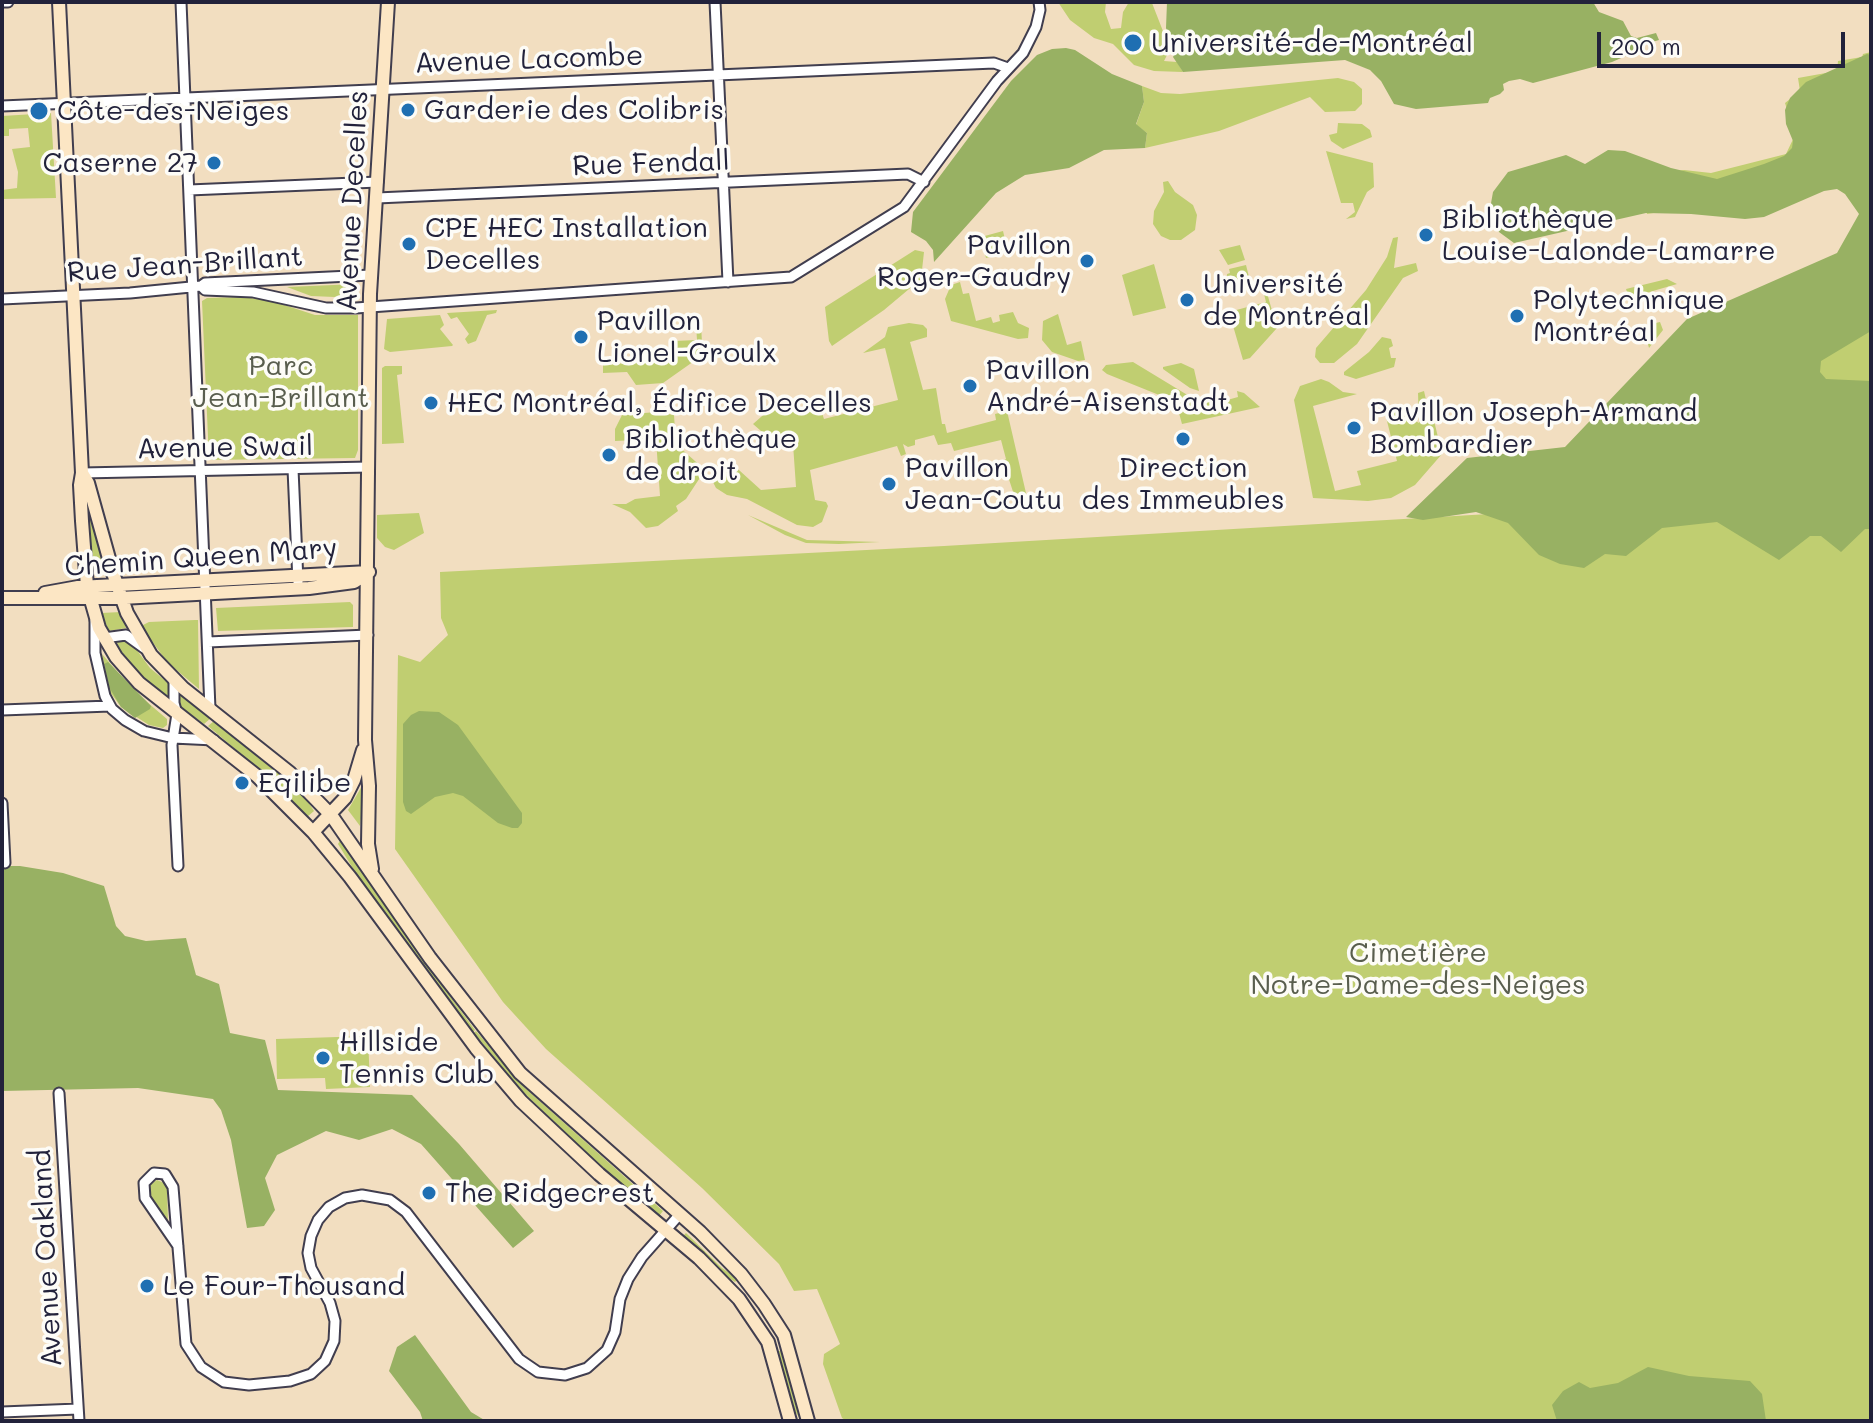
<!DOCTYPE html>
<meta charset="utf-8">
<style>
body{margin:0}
#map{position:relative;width:1873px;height:1423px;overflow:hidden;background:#f2dec0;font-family:Mali,sans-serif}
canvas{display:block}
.frame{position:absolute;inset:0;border:4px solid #22223b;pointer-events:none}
.scale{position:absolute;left:1597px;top:32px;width:248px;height:36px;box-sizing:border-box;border:4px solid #22223b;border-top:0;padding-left:10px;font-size:24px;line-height:28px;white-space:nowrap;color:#22223b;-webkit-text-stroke:6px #fdfcf7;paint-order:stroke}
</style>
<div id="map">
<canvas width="1873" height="1423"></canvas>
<div class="frame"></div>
<div class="scale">200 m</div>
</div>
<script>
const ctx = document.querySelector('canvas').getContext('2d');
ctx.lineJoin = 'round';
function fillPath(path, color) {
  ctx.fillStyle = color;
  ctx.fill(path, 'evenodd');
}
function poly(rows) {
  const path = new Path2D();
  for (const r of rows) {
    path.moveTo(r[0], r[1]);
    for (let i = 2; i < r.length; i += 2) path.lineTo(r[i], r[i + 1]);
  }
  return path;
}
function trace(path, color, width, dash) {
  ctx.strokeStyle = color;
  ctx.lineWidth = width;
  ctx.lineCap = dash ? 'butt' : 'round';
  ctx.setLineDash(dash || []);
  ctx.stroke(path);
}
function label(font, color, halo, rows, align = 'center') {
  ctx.font = font + ' Mali,sans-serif';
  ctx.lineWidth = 7;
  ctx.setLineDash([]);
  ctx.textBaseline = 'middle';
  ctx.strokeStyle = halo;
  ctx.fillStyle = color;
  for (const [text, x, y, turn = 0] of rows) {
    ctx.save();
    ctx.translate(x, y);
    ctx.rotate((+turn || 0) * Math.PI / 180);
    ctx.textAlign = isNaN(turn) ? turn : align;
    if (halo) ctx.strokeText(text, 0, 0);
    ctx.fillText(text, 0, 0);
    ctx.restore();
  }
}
fillPath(poly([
 [1058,2,1106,2,1105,12,1111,29,1121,28,1123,12,1129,2,1152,3,1170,49,1164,61,1177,62,1183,72,1154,71,1134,65,1113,44,1094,38,1070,20],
 [1871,52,1871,1421,847,1421,842,1418,823,1364,824,1354,840,1344,817,1289,794,1291,779,1264,702,1188,546,1049,503,1002,395,849,398,655,420,662,448,635,441,618,440,572,944,546,1608,507,1565,450,1839,255,1863,213,1844,190,1826,187,1647,214,1637,175,1684,170,1711,173,1786,154,1795,135,1785,103,1800,91,1798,78,1837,71,1838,61,1862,57,1863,54],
 [1338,78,1354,82,1362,89,1362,104,1355,111,1325,112,1310,97,1219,131,1145,148,1147,133,1136,125,1144,102,1142,86,1161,93,1180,94],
 [51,113,56,198,2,199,2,190,17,188,18,172,12,149,30,147,28,128,9,129,9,136,3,136,2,151,2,116],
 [1338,123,1362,124,1370,130,1372,137,1343,149,1331,141,1329,135,1337,133],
 [1326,151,1373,163,1374,187,1367,192,1355,217,1346,219,1355,212,1353,203,1341,203],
 [1168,181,1175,192,1193,205,1197,215,1195,230,1181,240,1170,240,1161,236,1153,224,1154,211,1164,192,1163,182],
 [1003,231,1008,252,986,258,981,237],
 [1398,237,1394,268,1416,263,1418,271,1403,278,1357,344,1334,363,1320,363,1315,357,1316,348,1366,290,1387,257,1393,238],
 [1240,245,1245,260,1228,265,1219,250],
 [915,250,924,252,921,279,884,310,832,346,829,341,825,307],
 [1154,264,1166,308,1133,316,1122,275],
 [1246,265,1250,281,1228,287,1227,274,1230,273,1229,269],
 [1667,279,1677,284,1629,298,1626,289],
 [960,282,963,294,969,293,976,321,991,317,993,323,1000,321,999,315,1013,312,1018,323,1029,328,1028,338,1018,339,951,321,945,299,951,285],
 [357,284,358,298,311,296,287,287],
 [1267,293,1277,328,1250,358,1243,360,1229,312,1266,302,1264,294],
 [240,297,269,300,315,315,358,315,358,450,355,458,209,460,202,301,207,298],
 [497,310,496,313,487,315,476,341,468,344,465,339,469,334,457,317,451,319,447,313],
 [1058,314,1067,345,1081,341,1085,360,1078,361,1052,352,1042,340,1043,321],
 [440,315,444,325,440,329,453,345,452,346,390,352,384,349,387,319],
 [1660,322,1663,330,1649,348,1643,326],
 [909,323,923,325,927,329,927,337,910,342,923,390,936,388,942,424,945,424,947,433,996,420,995,414,1007,411,1029,506,1018,507,1003,461,1006,459,1001,440,954,451,951,443,938,445,934,435,915,440,915,445,908,447,903,444,906,454,901,456,897,446,810,470,815,500,826,502,828,506,822,522,813,527,797,525,747,499,727,495,716,488,713,482,715,476,729,461,761,490,796,487,793,444,776,444,753,424,786,395,798,411,821,410,824,419,898,400,885,348,863,353,885,337,888,327],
 [696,324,701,324,702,343,697,359,663,383,636,385,627,372,603,373,603,365,675,359,674,341,697,340],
 [1382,337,1391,339,1393,346,1389,348,1391,358,1396,358,1394,367,1356,379,1344,375,1344,372,1369,352],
 [1133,362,1194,399,1217,396,1220,402,1238,397,1237,391,1244,393,1260,407,1182,424,1174,395,1164,397,1107,374,1102,370,1106,365],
 [1181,363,1194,369,1199,391,1190,388,1163,369,1163,367],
 [385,366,402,366,402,374,397,375,404,443,382,444,382,368],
 [1321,379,1329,382,1343,392,1357,394,1313,406,1335,491,1361,485,1357,471,1397,461,1385,413,1397,410,1419,423,1418,393,1424,391,1427,404,1431,408,1442,454,1415,485,1391,498,1368,501,1313,498,1294,400,1300,386],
 [656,412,674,415,676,444,705,470,686,499,676,506,678,511,658,526,646,528,630,512,612,504,626,504,635,499,660,496,656,439,615,441,615,429,622,415],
 [419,513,424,533,394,550,385,547,377,538,377,515],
 [90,515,104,569,94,570,88,516],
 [748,515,807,540,880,542,839,544,806,543,785,535],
 [350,602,353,605,353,627,218,631,216,608],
 [121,612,126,628,109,631,101,613],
 [195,620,198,620,199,689,167,662,141,626,149,622],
 [116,640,131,642,150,668,168,683,169,696,166,697,142,676,120,650],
 [102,654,134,691,167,719,167,725,163,728,149,725,121,707,110,692],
 [178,692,179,693,211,718,204,724,179,706],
 [214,721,290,783,305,797,314,811,307,817,275,783,208,726],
 [362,786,362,810,360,826,348,810],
 [341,839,423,960,475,1030,473,1032,357,875,338,844],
 [476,1031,525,1088,663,1211,659,1216,616,1181,520,1089,474,1033],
 [368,1036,370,1087,326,1089,325,1078,277,1079,276,1039],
 [157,1180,164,1183,167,1187,168,1222,151,1198,150,1185],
 [686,1233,722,1268,738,1279,735,1282,726,1276,683,1236],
 [778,1351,783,1351,800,1419,793,1408]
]), '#c0ce71');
fillPath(poly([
 [1167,2,1593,2,1599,12,1623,21,1631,36,1637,38,1656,33,1659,40,1638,46,1635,52,1612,62,1533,83,1520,79,1509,81,1503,84,1504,90,1500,94,1490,98,1488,103,1416,109,1394,104,1381,81,1370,70,1345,60,1183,72,1173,57,1177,49,1171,43,1166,28],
 [1066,48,1075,50,1112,74,1142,86,1144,102,1136,124,1147,133,1145,148,1104,150,1069,168,1025,175,996,193,934,262,933,250,926,241,911,232,913,212,1011,81,1037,55,1052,49],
 [1867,54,1871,55,1871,331,1821,361,1820,372,1826,379,1871,381,1871,529,1865,529,1841,552,1821,536,1810,536,1779,560,1717,522,1662,528,1626,556,1605,554,1584,568,1560,564,1539,555,1508,523,1476,512,1423,520,1406,517,1467,458,1565,447,1687,319,1837,253,1859,214,1845,194,1837,189,1824,191,1764,217,1745,219,1691,214,1646,213,1514,243,1499,232,1490,209,1493,192,1508,172,1566,155,1585,164,1608,150,1625,151,1671,168,1717,179,1764,164,1784,156,1792,148,1793,141,1786,124,1785,110,1790,98,1806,82],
 [108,662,151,706,150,709,135,718,121,707,109,687,104,664],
 [419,711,439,712,458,725,522,813,522,823,518,828,512,828,498,823,463,796,453,793,435,797,411,814,406,811,403,802,403,724,411,715],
 [2,866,20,866,63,873,104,886,116,926,125,936,146,941,186,938,196,975,219,984,230,1033,265,1040,278,1090,412,1095,459,1144,534,1231,513,1248,421,1144,392,1129,359,1140,326,1131,277,1155,265,1178,275,1210,264,1226,247,1228,231,1140,221,1110,213,1099,138,1088,2,1091],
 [415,1335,471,1412,486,1421,423,1421,420,1412,389,1371,397,1347],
 [1648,1367,1689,1376,1750,1381,1762,1394,1766,1421,1557,1421,1552,1405,1563,1391,1579,1382,1590,1388,1618,1383]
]), '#98b163');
const street = poly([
 [2,2,8,2],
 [181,2,210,709],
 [715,2,728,282],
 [2,106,994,63,1008,68],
 [189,190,378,182],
 [377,198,908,174,924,182],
 [201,286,205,290,253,292,326,308,356,308,791,277,904,207,997,81,1023,53,1036,27,1040,10,1039,2],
 [2,299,130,293,201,286,205,283,371,275],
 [293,469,298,582],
 [82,473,369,467],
 [95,621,95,653,105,696,112,709,125,720,144,731,173,738,214,740],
 [104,638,126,635,144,648],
 [208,642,368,635],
 [174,680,174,703,177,714,172,745,178,866],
 [2,710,110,706],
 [2,803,5,863],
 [59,1093,79,1421],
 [178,1246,145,1198,144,1183,154,1173,165,1174,173,1187,186,1344,201,1367,224,1382,249,1385,290,1381,311,1374,325,1361,334,1341,335,1321,330,1303,311,1268,308,1253,311,1236,318,1220,329,1207,345,1198,362,1195,390,1200,406,1212,519,1359,538,1372,565,1375,587,1368,607,1350,615,1332,620,1299,628,1279,642,1257,680,1214],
 [2,1412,78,1409]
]);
const secondary = poly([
 [59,2,82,473,80,485,82,521,87,586,99,628,116,657,139,683,257,776,313,832,350,877,476,1048,521,1101,599,1174,699,1258,739,1299,768,1342,790,1421],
 [82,473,88,483,113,573,127,613,151,655,183,688,290,773,331,815,430,958,520,1073,700,1232,741,1274,764,1304,784,1335,808,1421],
 [45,593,78,587,369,572],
 [2,598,121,598,309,588,354,582,369,572],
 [313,832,345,798,354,780,363,750],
 [372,869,368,844,369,786,365,740,370,294,388,2]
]);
trace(street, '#413e4f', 13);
trace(secondary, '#413e4f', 16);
trace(street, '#fff', 9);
trace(secondary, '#fce6c4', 12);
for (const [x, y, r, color] of [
 [1133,43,10,"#1f6fb2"],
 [408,110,8,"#1f6fb2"],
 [39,111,10,"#1f6fb2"],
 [214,163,8,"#1f6fb2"],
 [1426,235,8,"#1f6fb2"],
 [409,244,8,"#1f6fb2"],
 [1087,261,8,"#1f6fb2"],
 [1187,300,8,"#1f6fb2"],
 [1517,316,8,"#1f6fb2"],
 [581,337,8,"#1f6fb2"],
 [970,386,8,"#1f6fb2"],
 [431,403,8,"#1f6fb2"],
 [1354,428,8,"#1f6fb2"],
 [1183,439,8,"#1f6fb2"],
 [609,455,8,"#1f6fb2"],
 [889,484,8,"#1f6fb2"],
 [242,783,8,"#1f6fb2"],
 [323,1058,8,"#1f6fb2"],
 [429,1193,8,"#1f6fb2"],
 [147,1286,8,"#1f6fb2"]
]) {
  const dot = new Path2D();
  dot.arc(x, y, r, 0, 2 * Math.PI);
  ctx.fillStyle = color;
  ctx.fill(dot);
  trace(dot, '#fdfcf7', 3);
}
label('28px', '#22223b', '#fdfcf7', [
 ["Université-de-Montréal",1151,43],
 ["Garderie des Colibris",424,110],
 ["Côte-des-Neiges",57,111],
 ["Caserne 27",198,163,"right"],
 ["Bibliothèque",1442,219],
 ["Louise-Lalonde-Lamarre",1442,251],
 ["CPE HEC Installation",425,228],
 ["Decelles",425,260],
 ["Pavillon",1071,245,"right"],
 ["Roger-Gaudry",1071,277,"right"],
 ["Université",1203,284],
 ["de Montréal",1203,316],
 ["Polytechnique",1533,300],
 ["Montréal",1533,332],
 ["Pavillon",597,321],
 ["Lionel-Groulx",597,353],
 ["Pavillon",986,370],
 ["André-Aisenstadt",986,402],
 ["HEC Montréal, Édifice Decelles",447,403],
 ["Pavillon Joseph-Armand",1370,412],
 ["Bombardier",1370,444],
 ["Bibliothèque",625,439],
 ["de droit",625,471],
 ["Pavillon",905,468],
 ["Jean-Coutu",905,500],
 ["Direction",1183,468,"center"],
 ["des Immeubles",1183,500,"center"],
 ["Eqilibe",258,783],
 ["Hillside",339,1042],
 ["Tennis Club",339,1074],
 ["The Ridgecrest",445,1193],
 ["Le Four-Thousand",163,1286]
], 'left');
label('28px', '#22223b', '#fdfcf7', [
 ["Avenue Lacombe",529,60,-2],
 ["Rue Fendall",651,164,-2],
 ["Avenue Decelles",353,201,-87],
 ["Rue Jean-Brillant",185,265,-4],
 ["Avenue Swail",225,448,-1],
 ["Chemin Queen Mary",201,558,-4],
 ["Avenue Oakland",47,1258,-93]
]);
label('28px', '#595e4e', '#fdfcf7', [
 ["Parc",281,366],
 ["Jean-Brillant",281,398],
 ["Cimetière",1418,953],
 ["Notre-Dame-des-Neiges",1418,985]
]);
</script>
